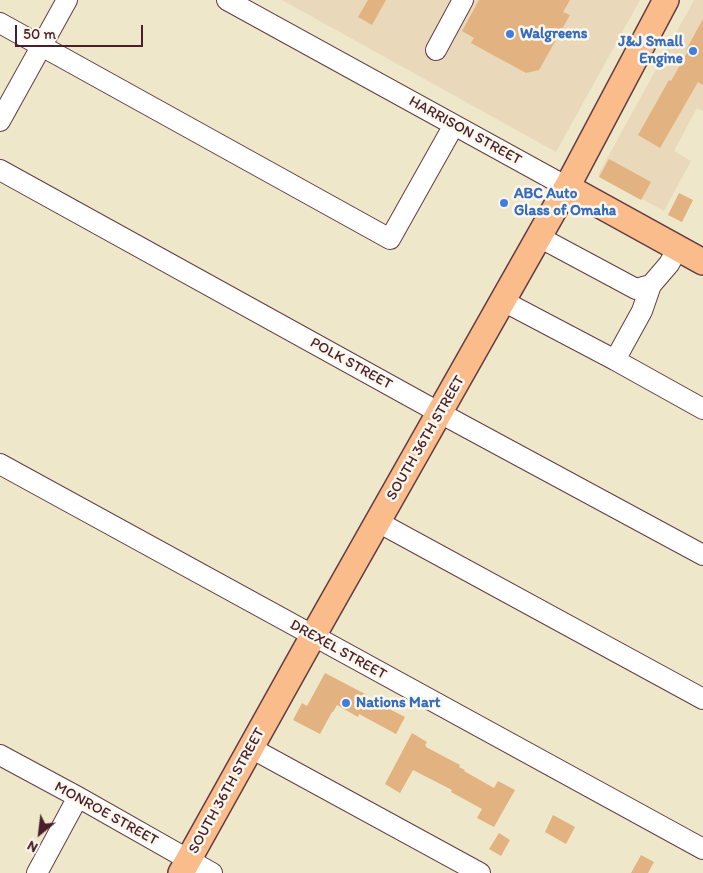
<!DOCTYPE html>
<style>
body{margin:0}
#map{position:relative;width:703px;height:873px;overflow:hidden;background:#eee7ca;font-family:Itim,sans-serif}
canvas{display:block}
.north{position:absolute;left:15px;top:808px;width:50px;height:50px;-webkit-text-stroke:4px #fbf7ec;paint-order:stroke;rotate:209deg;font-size:14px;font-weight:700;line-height:20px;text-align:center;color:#4a1f2b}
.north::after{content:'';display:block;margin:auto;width:18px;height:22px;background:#4a1f2b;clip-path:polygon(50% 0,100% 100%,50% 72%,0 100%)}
.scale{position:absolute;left:15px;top:25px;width:128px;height:22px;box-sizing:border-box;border:2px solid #4a1f2b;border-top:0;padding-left:6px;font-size:15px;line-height:18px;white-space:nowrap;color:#4a1f2b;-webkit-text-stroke:4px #fbf7ec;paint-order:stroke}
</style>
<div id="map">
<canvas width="703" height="873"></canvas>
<div class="north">N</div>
<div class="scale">50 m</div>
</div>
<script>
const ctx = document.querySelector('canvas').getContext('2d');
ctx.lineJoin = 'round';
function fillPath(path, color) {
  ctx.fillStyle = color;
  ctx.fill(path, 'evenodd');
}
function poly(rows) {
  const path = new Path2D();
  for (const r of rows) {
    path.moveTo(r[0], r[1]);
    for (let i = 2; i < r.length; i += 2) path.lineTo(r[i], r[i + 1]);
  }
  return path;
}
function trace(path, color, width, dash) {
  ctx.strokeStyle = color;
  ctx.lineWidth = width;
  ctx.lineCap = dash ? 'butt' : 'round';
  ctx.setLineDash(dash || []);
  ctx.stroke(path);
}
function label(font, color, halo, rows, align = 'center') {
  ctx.font = font + ' Itim,sans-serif';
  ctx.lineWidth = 5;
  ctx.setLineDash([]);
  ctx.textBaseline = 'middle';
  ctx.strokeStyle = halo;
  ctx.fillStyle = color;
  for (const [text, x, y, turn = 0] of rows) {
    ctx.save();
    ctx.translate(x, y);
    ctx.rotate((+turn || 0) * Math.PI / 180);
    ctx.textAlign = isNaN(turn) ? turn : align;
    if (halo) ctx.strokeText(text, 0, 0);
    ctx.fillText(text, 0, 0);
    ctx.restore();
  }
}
fillPath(poly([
 [282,0,640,0,556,152],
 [694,0,703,0,703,111,697,108,674,151,691,161,664,211,598,175]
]), '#ead8ba');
fillPath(poly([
 [368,0,386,0,372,25,358,17],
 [479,0,570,0,563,12,570,15,539,70,526,73,471,43,474,38,462,31],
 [703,19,703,85,698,82,660,148,638,135,669,80,671,81,688,51,686,50],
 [609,159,651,182,641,200,599,177],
 [679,193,693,200,682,222,668,215],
 [325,673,367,695,366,697,405,717,396,734,359,714,358,717,337,705,333,712,332,712,320,734,293,720,302,703,307,706],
 [412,733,427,742,425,745,426,746,426,747,460,765,459,767,465,770,464,771,494,788,498,781,515,790,494,827,477,818,482,809,451,792,452,790,413,770,400,793,385,784],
 [553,815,575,827,566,844,545,832],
 [499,833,510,840,501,856,489,849],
 [641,855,654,862,648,873,631,873]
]), '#e2b380');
const minor = poly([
 [227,0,567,187],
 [0,23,390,239,454,125],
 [436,50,463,0],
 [0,121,67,0],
 [0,170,440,413,703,555],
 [539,237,636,289,651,285,669,264,678,248],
 [503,301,615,360,703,409],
 [615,360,642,311,651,285],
 [0,464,703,849],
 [378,522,703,699],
 [251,748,480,873],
 [0,755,78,797,212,873],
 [37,873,78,797]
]);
const major = poly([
 [567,187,703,262],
 [181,873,313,636,567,187,666,0]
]);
trace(minor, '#633d43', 22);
trace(major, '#633d43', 28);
trace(minor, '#fff', 20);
trace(major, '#fabc8b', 25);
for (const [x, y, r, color] of [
 [510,34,5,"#3f7fe0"],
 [693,51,5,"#3f7fe0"],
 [504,203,5,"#3f7fe0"],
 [346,703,5,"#3f7fe0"]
]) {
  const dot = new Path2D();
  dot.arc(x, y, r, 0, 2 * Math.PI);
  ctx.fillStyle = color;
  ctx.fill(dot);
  trace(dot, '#fbf7ec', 2);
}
label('bold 15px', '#366cbe', '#fbf7ec', [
 ["Walgreens",520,34],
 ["J&J Small",683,42,"right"],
 ["Engine",683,59,"right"],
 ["ABC Auto",514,194],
 ["Glass of Omaha",514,211],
 ["Nations Mart",356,703]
], 'left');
label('15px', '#4a1f2b', '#fbf7ec', [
 ["HARRISON STREET",465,131,29],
 ["POLK STREET",351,364,29],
 ["SOUTH 36TH STREET",426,438,-60],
 ["DREXEL STREET",338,650,29],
 ["SOUTH 36TH STREET",227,791,-61],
 ["MONROE STREET",106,814,29]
]);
</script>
